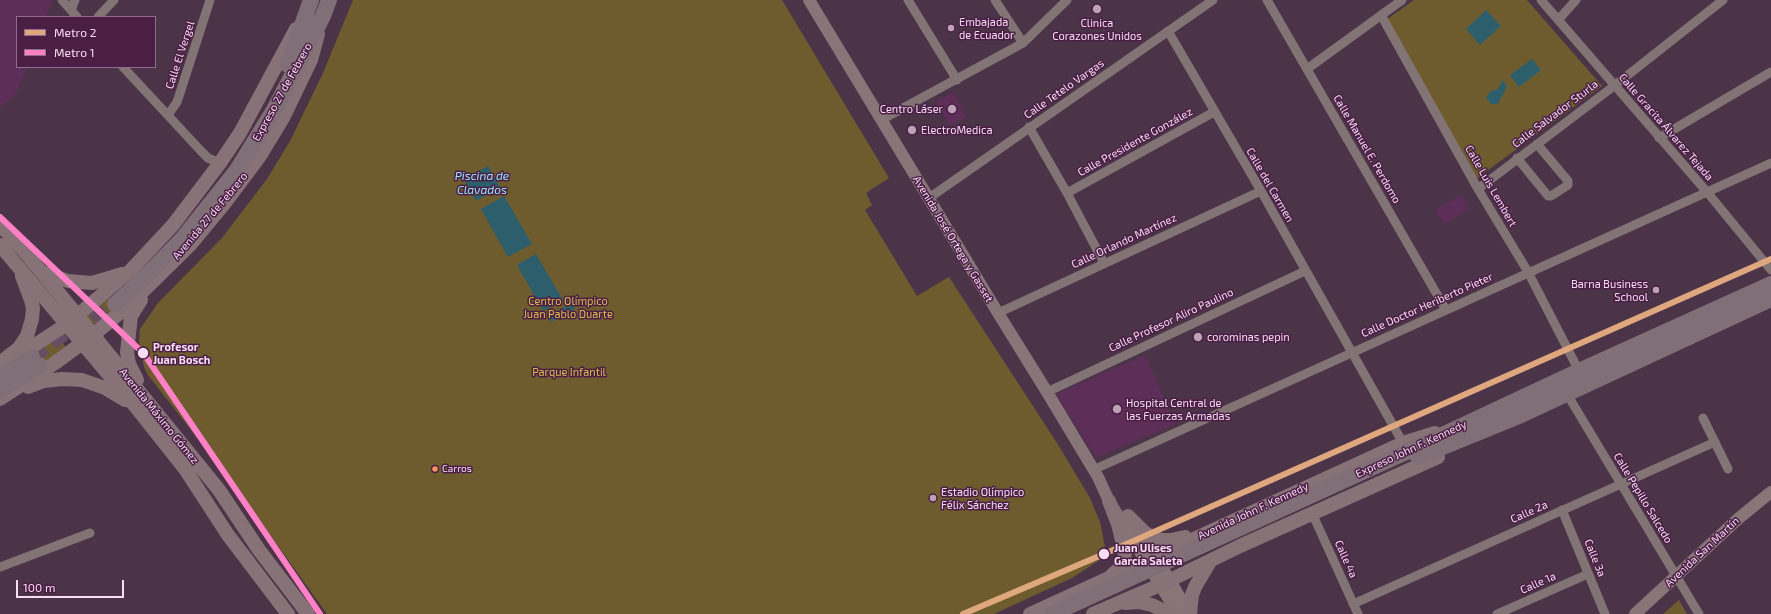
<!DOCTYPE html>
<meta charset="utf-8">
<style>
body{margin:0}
#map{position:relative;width:1771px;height:614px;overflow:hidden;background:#4c3448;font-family:"Exo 2",sans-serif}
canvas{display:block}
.legend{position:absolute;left:16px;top:16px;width:140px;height:52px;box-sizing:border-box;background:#4b1f45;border:1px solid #906b8b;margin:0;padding:5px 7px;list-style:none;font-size:12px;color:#f8dcf3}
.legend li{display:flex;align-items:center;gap:8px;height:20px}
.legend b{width:20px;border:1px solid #906b8b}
.scale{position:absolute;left:16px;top:580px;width:108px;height:18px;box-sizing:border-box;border:2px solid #f8dcf3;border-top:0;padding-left:5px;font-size:12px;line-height:14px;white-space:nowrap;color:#f8dcf3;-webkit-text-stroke:3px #4b1f45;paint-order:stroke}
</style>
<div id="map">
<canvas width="1771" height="614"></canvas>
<ul class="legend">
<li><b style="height:5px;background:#dfa77e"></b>Metro 2</li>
<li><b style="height:5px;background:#ff80c5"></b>Metro 1</li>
</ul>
<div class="scale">100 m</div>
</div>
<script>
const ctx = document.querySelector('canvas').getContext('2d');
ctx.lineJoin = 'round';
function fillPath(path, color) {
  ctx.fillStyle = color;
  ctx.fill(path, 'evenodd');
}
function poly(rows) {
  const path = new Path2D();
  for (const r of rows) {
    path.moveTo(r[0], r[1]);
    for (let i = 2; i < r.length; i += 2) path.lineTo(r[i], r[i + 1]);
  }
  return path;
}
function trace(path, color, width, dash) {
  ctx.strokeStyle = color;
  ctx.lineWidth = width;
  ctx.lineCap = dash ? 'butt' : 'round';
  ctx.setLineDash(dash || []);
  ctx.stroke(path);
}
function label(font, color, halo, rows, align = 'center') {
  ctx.font = font + ' "Exo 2",sans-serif';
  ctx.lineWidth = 3;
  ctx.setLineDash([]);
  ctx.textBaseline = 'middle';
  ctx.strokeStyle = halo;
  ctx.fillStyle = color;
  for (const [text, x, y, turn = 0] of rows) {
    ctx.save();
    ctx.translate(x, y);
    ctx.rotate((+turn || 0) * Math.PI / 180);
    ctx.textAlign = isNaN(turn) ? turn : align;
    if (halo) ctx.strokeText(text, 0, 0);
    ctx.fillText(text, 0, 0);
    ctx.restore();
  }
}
fillPath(poly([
 [0,0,50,0,52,2,46,17,17,17,17,67,27,67,15,95,0,108],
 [954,92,967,117,950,126,937,101],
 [1461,195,1470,209,1444,224,1435,210],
 [1145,355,1175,424,1096,458,1056,394]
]), '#5d2e57');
fillPath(poly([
 [353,0,782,0,889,178,866,193,872,205,865,210,917,296,949,277,1057,443,1090,498,1100,522,1105,547,1101,559,1072,578,994,614,327,614,235,486,148,375,144,367,139,342,140,329,158,303,222,238,267,179,290,141,323,73],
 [1414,0,1527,0,1602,86,1476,179,1386,20],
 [106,293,117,307,95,324,88,322,84,312],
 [53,337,59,338,65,346,62,353,43,367,32,353],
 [1679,600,1687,614,1663,614]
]), '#6e5c2f');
fillPath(poly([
 [1486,10,1501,26,1480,45,1466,29],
 [1532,59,1541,70,1519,87,1510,75],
 [1502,80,1507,86,1498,104,1491,104,1486,97,1491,91,1498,89],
 [488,166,500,187,476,201,464,179],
 [504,196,532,244,508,257,481,209],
 [536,254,563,300,543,311,517,265],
 [572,303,575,309,551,322,548,316]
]), '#2c5f6b');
trace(poly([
 [75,336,115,304],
 [32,357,69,329]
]), '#664d62', 16, [16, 8]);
trace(poly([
 [62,0,77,17],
 [908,0,957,80],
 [995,0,1023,43],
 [1267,0,1446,310],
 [1541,0,1707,192,1771,270],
 [71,10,75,0],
 [1381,15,1478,189,1528,272,1579,371],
 [98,17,114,0],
 [1558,20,1576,0],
 [1168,31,1261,191,1403,443],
 [123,67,201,151,208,158,220,163],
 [1307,69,1402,0],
 [168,115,177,102,180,93,210,0],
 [881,120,1023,43,1067,0],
 [1029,127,1067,193,1104,263],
 [1659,138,1771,72],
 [1517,158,1548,196,1551,196,1568,185,1568,181,1537,144],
 [1478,189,1614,86,1723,0],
 [1067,193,1214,112],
 [929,198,1213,0],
 [998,313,1261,191],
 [1047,392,1305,271],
 [1567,394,1699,614],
 [1703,418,1728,469],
 [1093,470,1771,163],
 [1562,510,1605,614],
 [1312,513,1358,614],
 [0,567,90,533],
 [1353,604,1715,442],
 [1497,614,1588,574]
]), '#827474', 9);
trace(poly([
 [809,0,998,313,1047,392,1098,477,1109,501,1178,614],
 [1135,527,1170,580,1189,614],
 [1635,614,1739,518,1771,492]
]), '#877578', 12);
trace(poly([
 [0,225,24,251,77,315,219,490,259,550,308,614],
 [0,245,135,406,185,469,228,535,288,614],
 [42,272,68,281,92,283,122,274],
 [12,360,67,324,130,271,173,225,220,163,240,133,296,29],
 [0,363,19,348,27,336,32,319,33,308,31,300,22,276],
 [137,380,129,364,127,352,131,316,141,300],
 [28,387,44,381,62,379,82,380,105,388,125,400],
 [0,399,55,363,93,335,128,306,190,245,224,204,260,156,283,118,311,60,318,34],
 [1109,501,1118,524,1125,553,1123,563,1118,570,1112,575],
 [1128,516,1144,532,1151,537,1161,540,1171,540,1185,537],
 [1125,603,1138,602,1152,605,1170,614],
 [1030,614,1403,443,1435,433],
 [1093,614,1160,585,1240,546,1438,457],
 [1190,614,1192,595,1195,587,1211,560]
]), '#867277', 14);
trace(poly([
 [288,65,311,0],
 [115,304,141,281,183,238,237,170,274,110,323,16,329,0],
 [0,377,32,357],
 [0,390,39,365],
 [1406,452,1579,371,1771,284],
 [1418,457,1521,415,1771,299]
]), '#816f77', 16);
trace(poly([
 [1052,614,1406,452]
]), '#816f77', 16);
trace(poly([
 [963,614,1104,554,1771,259]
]), '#dfa77e', 6);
trace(poly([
 [0,217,144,354,320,614]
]), '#ff80c5', 6);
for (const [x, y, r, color] of [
 [1097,9,5,"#bca1b7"],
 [951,28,4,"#bca1b7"],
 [952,109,5,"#bca1b7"],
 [912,130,5,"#bca1b7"],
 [1656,290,4,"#bca1b7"],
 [1198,337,5,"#bca1b7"],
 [143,353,6,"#f8dcf3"],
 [1117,409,5,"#bca1b7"],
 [435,469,3.5,"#fb9564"],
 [933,498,4,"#bca1b7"],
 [1104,554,6,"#f8dcf3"]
]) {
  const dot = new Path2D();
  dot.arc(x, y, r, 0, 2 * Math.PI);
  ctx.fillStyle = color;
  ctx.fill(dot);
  trace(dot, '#4b1f45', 1.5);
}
label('10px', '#f8dcf3', '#4b1f45', [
 ["Carros",442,469]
], 'left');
label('11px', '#f8dcf3', '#4b1f45', [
 ["Embajada",959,22],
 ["de Ecuador",959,35],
 ["Clinica",1097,23,"center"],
 ["Corazones Unidos",1097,36,"center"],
 ["Centro Láser",943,109,"right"],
 ["ElectroMedica",921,130],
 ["Barna Business",1648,284,"right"],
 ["School",1648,297,"right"],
 ["corominas pepin",1207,337],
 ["Hospital Central de",1126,403],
 ["las Fuerzas Armadas",1126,416],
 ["Estadio Olímpico",941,492],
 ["Félix Sánchez",941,505]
], 'left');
label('11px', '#f8dcf3', '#4b1f45', [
 ["Calle El Vergel",180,55,-72],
 ["Calle Tetelo Vargas",1064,89,-35],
 ["Expreso 27 de Febrero",282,92,-61],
 ["Calle Salvador Sturla",1555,114,-37],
 ["Calle Gracita Álvarez Tejada",1666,127,49],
 ["Calle Presidente González",1135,142,-29],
 ["Calle Manuel E. Perdomo",1367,149,60],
 ["Calle del Carmen",1270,185,60],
 ["Calle Luis Lembert",1491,186,60],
 ["Avenida 27 de Febrero",210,216,-50],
 ["Avenida José Ortega y Gasset",953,239,59],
 ["Calle Orlando Martínez",1124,241,-25],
 ["Calle Doctor Heriberto Pieter",1427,305,-24],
 ["Calle Profesor Aliro Paulino",1171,320,-25],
 ["Avenida Máximo Gómez",159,416,51],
 ["Expreso John F. Kennedy",1411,449,-25],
 ["Calle Pepillo Salcedo",1643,498,59],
 ["Avenida John F. Kennedy",1253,511,-25],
 ["Calle 2a",1529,512,-24],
 ["Avenida San Martín",1702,552,-43],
 ["Calle 3a",1595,558,68],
 ["Calle 4a",1346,559,66],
 ["Calle 1a",1538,583,-24]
]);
label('11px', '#debc4c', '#4b1f45', [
 ["Centro Olímpico",568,301],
 ["Juan Pablo Duarte",568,314],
 ["Parque Infantil",569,372]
]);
label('bold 11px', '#f8dcf3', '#4b1f45', [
 ["Profesor",153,347],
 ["Juan Bosch",153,360],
 ["Juan Ulises",1114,548],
 ["García Saleta",1114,561]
], 'left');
label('italic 12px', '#96e5f6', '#4b1f45', [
 ["Piscina de",482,176],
 ["Clavados",482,190]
]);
</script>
